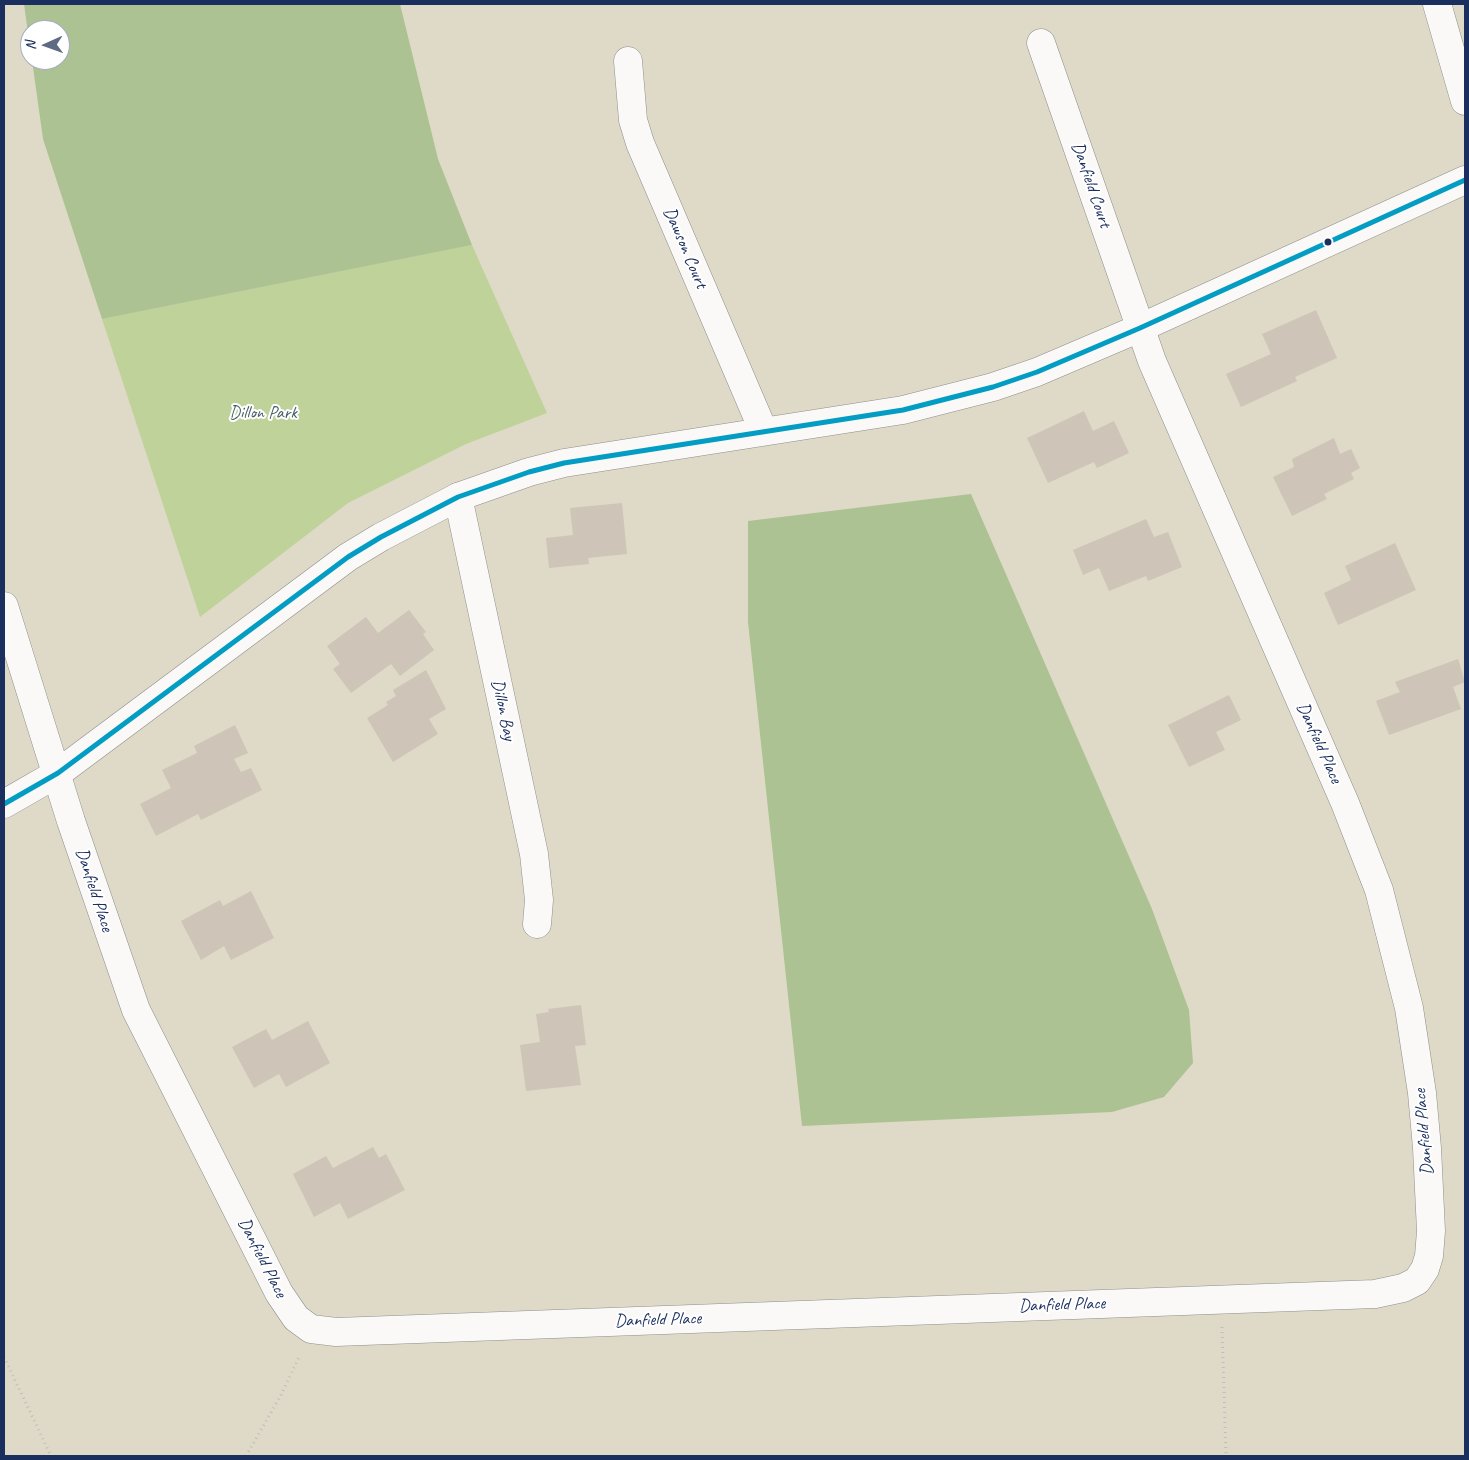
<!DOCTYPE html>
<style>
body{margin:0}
#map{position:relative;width:1469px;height:1460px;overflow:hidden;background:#dedac7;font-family:Caveat,sans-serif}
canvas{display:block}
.frame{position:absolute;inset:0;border:5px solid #1b2f5e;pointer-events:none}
.north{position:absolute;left:20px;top:20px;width:50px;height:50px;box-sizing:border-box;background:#fff;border:1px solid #a4acbf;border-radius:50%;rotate:268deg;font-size:14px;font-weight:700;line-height:20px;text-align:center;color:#1b2f5e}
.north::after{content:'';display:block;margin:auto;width:18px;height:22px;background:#5f6b83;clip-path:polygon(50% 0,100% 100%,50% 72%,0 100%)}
</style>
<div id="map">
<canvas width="1469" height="1460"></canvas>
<div class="frame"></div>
<div class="north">N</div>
</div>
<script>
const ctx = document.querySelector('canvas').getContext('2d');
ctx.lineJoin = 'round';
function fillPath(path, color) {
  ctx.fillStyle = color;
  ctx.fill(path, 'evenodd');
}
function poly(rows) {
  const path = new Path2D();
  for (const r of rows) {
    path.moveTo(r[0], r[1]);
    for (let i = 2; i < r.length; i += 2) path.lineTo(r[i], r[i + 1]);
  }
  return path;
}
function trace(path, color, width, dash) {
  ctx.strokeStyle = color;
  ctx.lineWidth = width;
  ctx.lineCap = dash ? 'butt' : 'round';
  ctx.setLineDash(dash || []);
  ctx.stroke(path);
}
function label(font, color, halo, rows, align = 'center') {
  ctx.font = font + ' Caveat,sans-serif';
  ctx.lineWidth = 4;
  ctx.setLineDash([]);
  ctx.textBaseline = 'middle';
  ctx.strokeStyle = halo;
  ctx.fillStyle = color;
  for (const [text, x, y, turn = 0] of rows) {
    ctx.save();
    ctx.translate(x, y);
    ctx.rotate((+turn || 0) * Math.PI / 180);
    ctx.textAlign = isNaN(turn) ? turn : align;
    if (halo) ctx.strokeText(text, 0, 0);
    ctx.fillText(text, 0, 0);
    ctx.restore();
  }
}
fillPath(poly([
 [472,245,547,413,466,444,348,503,200,617,102,319]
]), '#bfd29a');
fillPath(poly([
 [24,4,400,4,438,159,472,245,102,319,43,139,32,60,60,60,60,30,30,30,30,48],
 [971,494,1152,909,1189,1010,1193,1063,1164,1097,1112,1112,802,1126,748,622,748,521]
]), '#acc292');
fillPath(poly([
 [1316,310,1337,358,1295,377,1297,381,1241,407,1226,374,1271,354,1262,334],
 [1084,411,1093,431,1114,421,1129,453,1097,468,1094,462,1048,483,1027,438],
 [1334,438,1340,454,1351,449,1360,468,1351,473,1354,479,1324,494,1327,499,1292,516,1273,477,1294,467,1292,459],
 [622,503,627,554,588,558,589,564,549,568,546,538,573,535,570,508],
 [1146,519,1154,537,1168,532,1182,567,1148,581,1146,576,1109,591,1099,568,1083,575,1073,550],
 [1395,543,1416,590,1338,625,1324,593,1351,580,1345,566],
 [409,610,426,632,423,634,434,650,400,676,391,664,351,693,333,669,340,664,327,646,366,617,378,633],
 [1458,659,1465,682,1453,687,1461,709,1389,735,1376,701,1400,692,1395,682],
 [426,670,446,709,429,719,438,734,393,762,367,718,388,705,386,702,396,696,393,690],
 [1229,695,1241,720,1216,732,1225,750,1189,767,1168,725],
 [235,725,248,753,234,759,241,772,251,768,262,790,201,820,198,814,156,836,140,804,171,788,162,770,197,753,194,746],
 [251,891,274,938,231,960,224,946,201,960,181,921,220,900,223,906],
 [581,1005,586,1045,575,1046,581,1085,526,1091,520,1045,540,1042,536,1014,549,1012,548,1009],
 [308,1021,330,1063,286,1087,279,1074,254,1088,232,1047,266,1029,272,1040],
 [373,1147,379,1158,386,1154,405,1190,348,1219,340,1203,314,1217,293,1174,326,1156,333,1168]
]), '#cec4b8');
const minor = poly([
 [1437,4,1465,101],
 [628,61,633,120,640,143,763,430],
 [458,497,534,854,539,900,537,924],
 [4,606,71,821,136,1010,279,1293,296,1318,311,1329,336,1332,1375,1294,1403,1288,1417,1281,1425,1269,1429,1256,1431,1231,1427,1148,1422,1093,1409,1008,1379,890,1345,803,1152,361,1041,43]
]);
const tertiary = poly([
 [4,804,58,773,348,557,381,537,458,497,529,472,564,463,903,410,993,387,1037,372,1140,328,1465,180]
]);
trace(minor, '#8d8e8c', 29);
trace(tertiary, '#8d8e8c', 29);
trace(poly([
 [1222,1327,1226,1456],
 [4,1357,51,1456],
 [246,1456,281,1395,300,1355]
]), '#bdbebf', 3, [1, 4]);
trace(minor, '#faf9f7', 28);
trace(tertiary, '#faf9f7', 28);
trace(poly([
 [4,804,58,773,348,557,381,537,458,497,529,472,564,463,903,410,993,387,1037,372,1140,328,1465,180]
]), '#039dc3', 5);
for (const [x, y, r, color] of [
 [1328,242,4.5,"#1b2f5e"]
]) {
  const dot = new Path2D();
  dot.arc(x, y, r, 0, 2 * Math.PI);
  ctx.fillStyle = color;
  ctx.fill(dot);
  trace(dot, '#fff', 2);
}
label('18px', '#1b2f5e', '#fff', [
 ["Danfield Court",1091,185,71],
 ["Dawson Court",685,248,67],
 ["Dillon Bay",503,710,78],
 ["Danfield Place",1319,743,66],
 ["Danfield Place",94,890,72],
 ["Danfield Place",1424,1132,-95],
 ["Danfield Place",262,1258,63],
 ["Danfield Place",1062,1305,-2],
 ["Danfield Place",658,1320,-2]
]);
label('18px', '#455e65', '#fff', [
 ["Dillon Park",263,413]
]);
</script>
